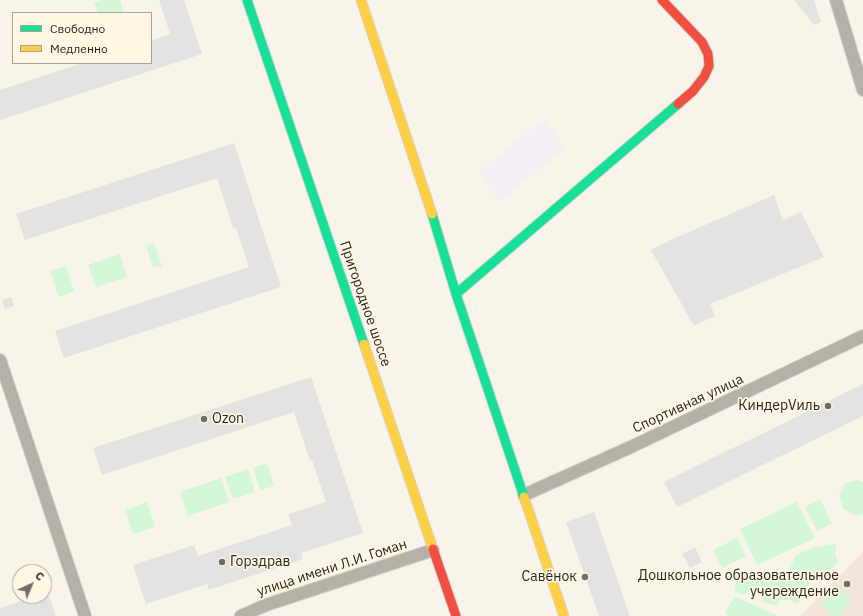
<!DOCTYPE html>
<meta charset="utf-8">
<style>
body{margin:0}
#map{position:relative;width:863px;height:616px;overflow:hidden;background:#f9f4ea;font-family:"IBM Plex Sans",sans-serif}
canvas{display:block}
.legend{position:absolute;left:12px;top:12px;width:140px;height:52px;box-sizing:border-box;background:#fff6e4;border:1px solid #aaa395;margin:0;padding:5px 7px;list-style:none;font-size:12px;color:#2a261e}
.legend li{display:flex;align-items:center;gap:8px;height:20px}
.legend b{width:20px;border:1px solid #aaa395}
.north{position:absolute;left:12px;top:564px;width:40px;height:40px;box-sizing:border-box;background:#fff6e4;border:1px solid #aaa395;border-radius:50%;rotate:44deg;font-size:11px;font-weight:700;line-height:16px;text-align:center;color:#2a261e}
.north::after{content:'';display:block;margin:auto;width:14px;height:18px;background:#726e65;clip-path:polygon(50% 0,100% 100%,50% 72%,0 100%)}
</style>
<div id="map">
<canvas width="863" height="616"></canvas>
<ul class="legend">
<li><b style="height:5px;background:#16e098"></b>Свободно</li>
<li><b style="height:5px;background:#ffcf43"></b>Медленно</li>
</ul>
<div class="north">С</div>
</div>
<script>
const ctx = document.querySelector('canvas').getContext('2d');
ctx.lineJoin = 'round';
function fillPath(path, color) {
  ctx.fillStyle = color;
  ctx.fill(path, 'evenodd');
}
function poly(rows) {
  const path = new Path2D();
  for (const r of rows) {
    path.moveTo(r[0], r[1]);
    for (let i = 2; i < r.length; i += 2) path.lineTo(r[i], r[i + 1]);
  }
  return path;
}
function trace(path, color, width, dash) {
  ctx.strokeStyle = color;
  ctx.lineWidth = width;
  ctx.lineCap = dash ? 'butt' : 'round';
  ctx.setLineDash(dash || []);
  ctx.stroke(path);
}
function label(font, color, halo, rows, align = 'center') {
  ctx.font = font + ' "IBM Plex Sans",sans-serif';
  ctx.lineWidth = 3.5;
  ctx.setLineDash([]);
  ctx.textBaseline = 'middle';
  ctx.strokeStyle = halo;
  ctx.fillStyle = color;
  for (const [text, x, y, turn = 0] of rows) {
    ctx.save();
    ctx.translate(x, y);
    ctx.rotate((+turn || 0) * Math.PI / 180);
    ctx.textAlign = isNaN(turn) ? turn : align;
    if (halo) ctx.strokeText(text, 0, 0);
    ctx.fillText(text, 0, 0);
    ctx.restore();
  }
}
fillPath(poly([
 [544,119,566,148,499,202,478,172]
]), '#f4eef5');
fillPath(poly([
 [863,552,863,616,800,616]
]), '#f4e5da');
fillPath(poly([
 [102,0,120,0,124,13,98,13,94,2],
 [154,243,162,266,153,268,146,246],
 [120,254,127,277,96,287,88,265],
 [66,266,74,291,59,297,50,271],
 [267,463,274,486,260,490,253,468],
 [248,469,255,492,233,499,225,477],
 [221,478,229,502,188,516,180,492],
 [858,480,863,482,863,514,856,516,843,509,839,494,844,484],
 [820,499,832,523,817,531,805,507],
 [147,502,155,527,133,534,125,510],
 [797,502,815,538,757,565,740,529],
 [737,538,746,556,722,568,713,550],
 [836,544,835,554,838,562,827,574,821,572,807,586,807,594,797,604,791,600,781,600,775,606,763,602,762,595,750,590,745,595,734,591,736,583,733,576,742,572,745,576,750,576,755,573,772,580,789,571,796,555,815,547],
 [841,584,851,604,839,616,833,616,822,603],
 [735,597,779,616,728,616,725,611]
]), '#d2f6d6');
fillPath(poly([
 [159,0,184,0,202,54,0,120,0,90,82,63,151,63,151,41,170,34],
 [794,0,814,0,821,22,814,25],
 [234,143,281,287,64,358,55,331,249,267,236,228,233,228,217,178,25,240,16,214],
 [774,195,783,220,801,212,824,257,710,304,715,316,694,326,651,250,675,238],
 [11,297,14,306,5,309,2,300],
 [311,377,363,533,301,553,303,559,209,590,207,584,146,604,133,565,194,545,198,556,292,525,288,514,326,502,312,460,310,461,294,412,102,475,93,448],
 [863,384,863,416,677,507,664,482],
 [594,512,608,552,630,616,599,616,566,522],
 [695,547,702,562,690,568,682,554],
 [36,596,49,596,56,616,0,616,0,608]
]), '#e4e1e1');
const street = poly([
 [836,0,863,90],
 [0,360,85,616],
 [524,495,633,446,863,336],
 [241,616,266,605,433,550]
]);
const fast = poly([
 [247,0,364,344],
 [432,214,456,294,524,497],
 [456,294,678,104]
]);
const slow = poly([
 [361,0,432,214],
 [364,344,433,549],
 [524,497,564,616]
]);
const jam = poly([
 [662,0,702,42,708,54,709,66,704,77,693,91,678,104],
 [433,549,456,616]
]);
trace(street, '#d6d2cb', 14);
trace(fast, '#d6d2cb', 11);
trace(slow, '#d6d2cb', 11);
trace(jam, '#d6d2cb', 11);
trace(street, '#b6b1a6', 12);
trace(fast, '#16e098', 9);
trace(slow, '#ffcf43', 9);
trace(jam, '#f24e42', 9);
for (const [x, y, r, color] of [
 [828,406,4,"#726e65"],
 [204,419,4,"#726e65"],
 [222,562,4,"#726e65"],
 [585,577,4,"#726e65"],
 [847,584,4,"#726e65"]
]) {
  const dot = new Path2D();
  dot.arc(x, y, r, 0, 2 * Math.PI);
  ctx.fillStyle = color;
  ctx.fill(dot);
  trace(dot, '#fff6e4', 1.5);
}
label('14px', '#2a261e', '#fff6e4', [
 ["Пригородное шоссе",365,304,71],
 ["Спортивная улица",688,404,-25],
 ["улица имени Л.И. Гоман",332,568,-18]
]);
label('14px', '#2a261e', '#fff6e4', [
 ["КиндерVиль",820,406],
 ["Ozon",212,419,"left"],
 ["Горздрав",230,562,"left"],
 ["Дошкольное образовательное",839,576],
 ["учереждение",839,592],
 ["Савёнок",577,577]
], 'right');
</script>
